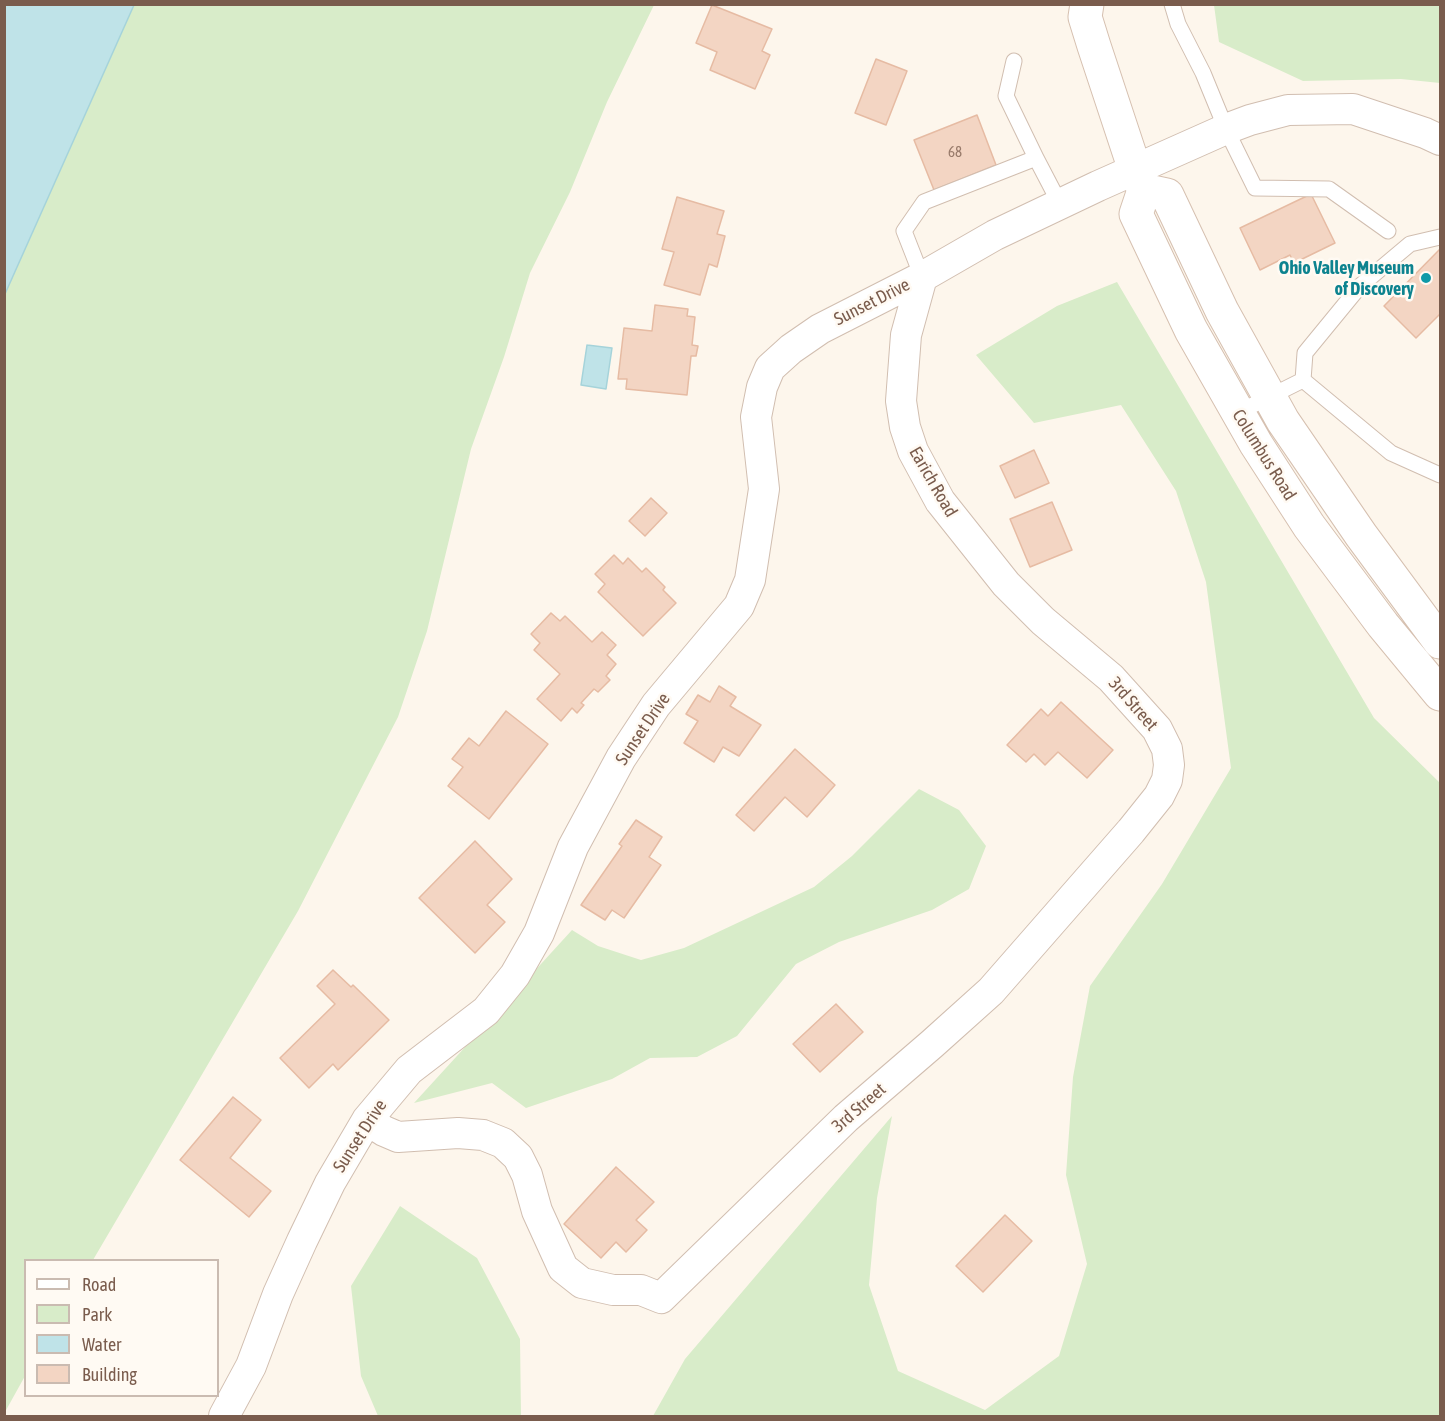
<!DOCTYPE html>
<style>
body{margin:0}
#map{position:relative;width:1445px;height:1421px;overflow:hidden;background:#fdf6ec;font-family:"Asap Condensed",sans-serif}
canvas{display:block}
.frame{position:absolute;inset:0;border:6px solid #7a5c4d;pointer-events:none}
.legend{position:absolute;left:24px;top:1259px;width:195px;height:138px;box-sizing:border-box;background:#fffaf3;border:2px solid #cabbb1;margin:0;padding:8px 10px;list-style:none;font-size:18px;color:#7a5c4d}
.legend li{display:flex;align-items:center;gap:12px;height:30px}
.legend b{width:30px;border:2px solid #cabbb1}
</style>
<div id="map">
<canvas width="1445" height="1421"></canvas>
<div class="frame"></div>
<ul class="legend">
<li><b style="height:8px;background:#fff"></b>Road</li>
<li><b style="height:16px;background:#d8ecc9"></b>Park</li>
<li><b style="height:16px;background:#bfe3e8"></b>Water</li>
<li><b style="height:16px;background:#f3d5c3"></b>Building</li>
</ul>
</div>
<script>
const ctx = document.querySelector('canvas').getContext('2d');
ctx.lineJoin = 'round';
function fillPath(path, color) {
  ctx.fillStyle = color;
  ctx.fill(path, 'evenodd');
}
function poly(rows) {
  const path = new Path2D();
  for (const r of rows) {
    path.moveTo(r[0], r[1]);
    for (let i = 2; i < r.length; i += 2) path.lineTo(r[i], r[i + 1]);
  }
  return path;
}
function trace(path, color, width, dash) {
  ctx.strokeStyle = color;
  ctx.lineWidth = width;
  ctx.lineCap = dash ? 'butt' : 'round';
  ctx.setLineDash(dash || []);
  ctx.stroke(path);
}
function label(font, color, halo, rows, align = 'center') {
  ctx.font = font + ' "Asap Condensed",sans-serif';
  ctx.lineWidth = 5;
  ctx.setLineDash([]);
  ctx.textBaseline = 'middle';
  ctx.strokeStyle = halo;
  ctx.fillStyle = color;
  for (const [text, x, y, turn = 0] of rows) {
    ctx.save();
    ctx.translate(x, y);
    ctx.rotate((+turn || 0) * Math.PI / 180);
    ctx.textAlign = isNaN(turn) ? turn : align;
    if (halo) ctx.strokeText(text, 0, 0);
    ctx.fillText(text, 0, 0);
    ctx.restore();
  }
}
fillPath(poly([
 [134,5,654,5,607,102,570,192,530,273,504,357,471,449,427,631,398,717,298,911,93,1260,26,1260,25,1376,5,1412,5,294],
 [1214,5,1440,5,1440,83,1401,79,1303,81,1219,42],
 [1117,282,1374,718,1440,783,1440,1416,653,1416,685,1359,892,1116,877,1198,869,1285,898,1371,985,1410,1059,1356,1087,1264,1066,1175,1073,1077,1090,986,1162,884,1231,768,1206,582,1176,491,1121,405,1034,423,976,355,1057,306],
 [919,789,959,810,986,846,969,889,932,910,839,942,796,964,737,1036,697,1057,650,1058,612,1079,526,1108,492,1083,414,1103,572,930,598,946,641,960,684,948,814,887,852,856],
 [400,1206,477,1258,520,1339,521,1416,378,1416,361,1376,351,1286]
]), '#d8ecc9');
const water = poly([
 [5,4,134,5,5,294,4,5,5,4],
 [587,345,612,348,606,389,581,385,587,345]
]);
fillPath(water, '#bfe3e8');
trace(water, '#a5d3da', 1.5);
const building = poly([
 [712,5,772,29,762,51,770,55,755,89,710,70,717,52,696,43,712,5],
 [876,59,907,71,886,125,855,113,876,59],
 [977,115,996,165,934,190,914,140,977,115],
 [1311,194,1335,243,1294,263,1290,255,1260,270,1240,228,1311,194],
 [677,197,724,211,717,234,725,236,717,267,709,264,700,295,664,285,674,252,662,249,677,197],
 [1440,249,1440,314,1416,338,1384,306,1440,249],
 [655,305,688,309,687,316,695,317,692,345,698,346,696,356,691,356,687,395,626,389,627,379,618,379,624,328,652,331,655,305],
 [1034,450,1049,483,1015,498,1000,466,1034,450],
 [651,498,667,513,645,536,629,521,651,498],
 [1052,502,1072,550,1030,567,1010,519,1052,502],
 [614,555,623,564,628,558,642,572,646,568,665,587,663,590,676,603,643,636,598,592,605,584,595,574,614,555],
 [551,613,560,621,565,616,592,642,602,632,616,645,607,655,616,664,606,676,610,680,598,692,594,689,581,703,584,705,577,713,572,708,561,721,537,699,560,674,534,650,540,643,531,634,551,613],
 [719,686,736,697,730,706,761,725,739,756,723,747,714,762,684,743,698,721,686,714,698,695,710,702,719,686],
 [1061,702,1113,750,1087,778,1058,752,1045,765,1034,754,1026,762,1007,745,1041,709,1048,716,1061,702],
 [506,711,548,744,489,819,448,786,463,767,452,759,469,738,479,746,506,711],
 [795,749,835,785,807,817,785,797,754,831,736,815,795,749],
 [636,820,662,837,649,857,661,865,624,918,612,910,605,920,581,905,622,846,619,844,636,820],
 [475,841,512,879,487,905,505,922,475,953,419,898,475,841],
 [333,970,351,987,353,985,389,1020,338,1070,333,1064,309,1088,280,1058,335,1004,317,986,333,970],
 [836,1004,863,1032,820,1072,793,1044,836,1004],
 [233,1097,261,1120,230,1158,271,1191,249,1217,180,1160,233,1097],
 [616,1167,654,1202,636,1220,647,1230,626,1252,616,1242,601,1258,564,1224,616,1167],
 [1005,1215,1032,1241,983,1292,956,1266,1005,1215]
]);
fillPath(building, '#f3d5c3');
trace(building, '#e6bba3', 1.5);
const lane = poly([
 [1172,4,1178,24,1203,73,1226,129,1255,188,1329,189,1388,231],
 [1014,61,1006,96,1036,158],
 [922,277,904,231,924,202,1036,158,1060,204],
 [1303,380,1305,353,1360,286,1410,244,1440,237],
 [1303,380,1391,453,1440,475],
 [1237,413,1303,380]
]);
const street = poly([
 [367,1120,384,1131,398,1137,458,1133,483,1135,503,1143,518,1157,527,1175,537,1211,563,1268,582,1283,613,1290,641,1290,661,1298,846,1118,932,1044,991,991,1131,831,1159,796,1167,780,1169,765,1167,749,1157,729,1111,678,1043,621,1006,584,940,501,913,451,905,427,901,401,906,335,922,277],
 [224,1416,251,1366,278,1294,302,1241,330,1183,367,1120,409,1070,486,1011,515,975,539,933,573,847,621,758,656,705,739,606,750,580,764,489,756,417,762,387,770,368,791,349,820,329,922,277,995,235,1098,186,1226,129,1250,120,1288,110,1353,109,1425,133,1440,140]
]);
const secondary = poly([
 [1087,4,1085,17,1094,46,1135,170,1144,190,1136,214,1191,330,1256,444,1309,526,1383,625,1440,694],
 [1144,190,1167,195,1222,311,1283,421,1361,535,1440,642]
]);
trace(lane, '#d1beb0', 17);
trace(street, '#d1beb0', 32);
trace(secondary, '#d6c0b0', 35);
trace(lane, '#fff', 15);
trace(street, '#fff', 30);
trace(secondary, '#fff', 33);
for (const [x, y, r, color] of [
 [1426,278,6,"#0f9aa8"]
]) {
  const dot = new Path2D();
  dot.arc(x, y, r, 0, 2 * Math.PI);
  ctx.fillStyle = color;
  ctx.fill(dot);
  trace(dot, '#fffaf3', 2);
}
label('15px', '#987a6a', null, [
 ["68",955,152]
]);
label('bold 18px', '#0d838f', '#fffaf3', [
 ["Ohio Valley Museum",1414,268],
 ["of Discovery",1414,289]
], 'right');
label('18px', '#7a5c4d', '#fffaf3', [
 ["Sunset Drive",872,302,-27],
 ["Columbus Road",1264,455,58],
 ["Earich Road",933,482,60],
 ["3rd Street",1133,704,49],
 ["Sunset Drive",643,729,-56],
 ["3rd Street",859,1108,-41],
 ["Sunset Drive",360,1136,-57]
]);
</script>
